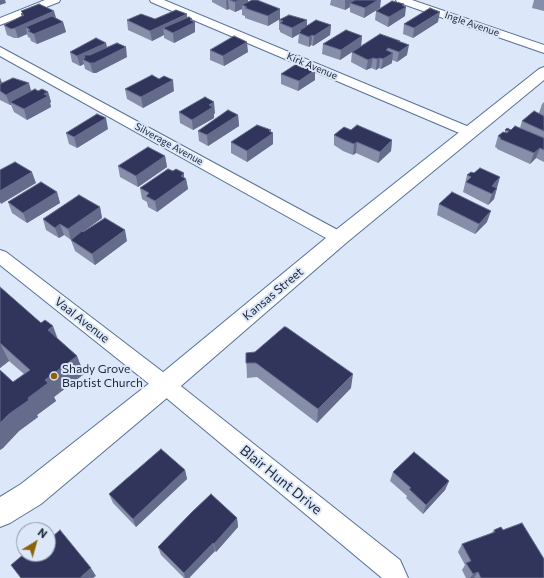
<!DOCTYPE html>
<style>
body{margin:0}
#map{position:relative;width:544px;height:578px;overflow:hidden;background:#dce8f9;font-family:Commissioner,sans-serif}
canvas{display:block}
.north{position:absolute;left:16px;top:522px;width:40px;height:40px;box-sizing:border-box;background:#dce8f9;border:1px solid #8e9aab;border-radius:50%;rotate:37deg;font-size:11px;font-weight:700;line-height:16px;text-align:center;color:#1a2535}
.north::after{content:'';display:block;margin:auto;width:14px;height:18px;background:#8e6308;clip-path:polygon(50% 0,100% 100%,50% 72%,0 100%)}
</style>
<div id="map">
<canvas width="544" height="578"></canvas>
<div class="north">N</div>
</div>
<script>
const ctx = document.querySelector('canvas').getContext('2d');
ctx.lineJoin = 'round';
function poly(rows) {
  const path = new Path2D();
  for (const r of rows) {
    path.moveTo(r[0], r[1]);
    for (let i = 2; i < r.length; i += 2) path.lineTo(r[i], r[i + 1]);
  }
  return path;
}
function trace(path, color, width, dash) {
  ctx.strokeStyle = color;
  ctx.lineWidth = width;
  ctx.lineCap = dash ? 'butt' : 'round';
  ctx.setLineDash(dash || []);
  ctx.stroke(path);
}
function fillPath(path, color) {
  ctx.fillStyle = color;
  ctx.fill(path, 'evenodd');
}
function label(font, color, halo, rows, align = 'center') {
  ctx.font = font + ' Commissioner,sans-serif';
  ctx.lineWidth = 4;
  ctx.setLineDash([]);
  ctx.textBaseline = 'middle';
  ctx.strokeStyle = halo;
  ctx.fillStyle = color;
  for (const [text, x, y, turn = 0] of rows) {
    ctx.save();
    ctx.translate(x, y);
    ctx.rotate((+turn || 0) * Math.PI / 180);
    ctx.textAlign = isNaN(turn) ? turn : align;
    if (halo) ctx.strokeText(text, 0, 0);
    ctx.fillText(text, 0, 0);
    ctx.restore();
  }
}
const minor = poly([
 [45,0,60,0,59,2,0,25,0,18,45,0],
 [150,0,164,0,474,129,476,132,474,135,469,136,464,135,151,2,150,0],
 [396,0,412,0,544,45,544,53,397,2,396,0],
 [0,47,345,234,347,238,345,242,339,244,333,242,0,56,0,47],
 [0,250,6,252,172,379,400,560,408,578,382,578,158,391,0,265,0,250]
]);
const tertiary = poly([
 [544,67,544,80,346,243,174,392,41,504,10,523,0,527,0,497,21,484,156,378,332,233,539,69,544,67]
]);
trace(minor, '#577197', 2);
trace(tertiary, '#577197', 2);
fillPath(minor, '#fff');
fillPath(tertiary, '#fff');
fillPath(poly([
 [212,0,248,0,248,2,280,19,268,26,245,18,245,16,242,15,242,9,235,12,229,9,227,10,212,2],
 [331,0,381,0,364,18,350,12,350,7,345,10,330,5],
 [534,0,544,0,544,11,532,8],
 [404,4,405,16,388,27,375,20,376,11],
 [21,11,56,18,63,22,66,32,37,44,31,41,30,38,28,37,27,34,18,38,14,38,7,35,4,25,22,17,21,14,22,13],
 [187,18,192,19,195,32,174,43,164,38,164,35,152,41,128,30,127,20],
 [279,20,307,26,331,25,330,35,313,46,311,45,309,47,298,43,299,34,292,38,280,32,280,30,279,30],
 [438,22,413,38,403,34,404,24],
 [362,36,361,46,400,42,407,55,397,62,392,60,392,63,381,69,379,68,376,70,371,68,366,70,351,62,352,52,340,60,322,54,323,44],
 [106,43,107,47,127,57,96,73,93,73,85,69,84,64,80,66,72,62,70,52],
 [210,50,248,52,224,66,210,60],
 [315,70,315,80,298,91,281,84,281,74],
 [0,78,2,83,32,91,38,91,48,92,51,102,50,103,51,107,27,120,14,112,11,105,10,105,0,100],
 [125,89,174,91,143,108,127,99],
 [544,102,544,162,536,158,530,164,497,149,497,148,495,147,498,136,505,132,505,130,511,130,520,128,522,121,539,113,542,104],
 [179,112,215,113,214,114,214,118,193,130,180,123],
 [238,115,239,126,208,146,199,141,198,131],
 [108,129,77,148,69,144,66,133],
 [351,130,392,140,391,151,378,163,356,153,353,155,343,151,334,145,334,135],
 [271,133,273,133,273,144,247,162,231,153,231,142],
 [165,156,167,167,138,187,120,177,118,166],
 [467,175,497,188,494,199,488,205,463,192],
 [184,177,186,179,188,189,157,212,148,207,147,202,142,199,140,188],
 [57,192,60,203,27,223,12,213,8,202],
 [439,204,487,222,475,234,437,215],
 [100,207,102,218,83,232,127,241,95,265,75,251,71,240,75,237,71,240,64,235,59,238,46,230,43,219],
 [0,287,77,356,84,374,54,397,56,401,37,415,38,417,19,431,3,448,0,450,0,370,13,382,24,374,9,361,0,368],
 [246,353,351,388,317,423,257,377,247,378],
 [185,470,187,479,136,527,113,503,109,494],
 [393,472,449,481,445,490,423,514,406,498,407,496,390,481],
 [237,518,238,527,216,552,215,551,189,578,184,578,161,555,158,547],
 [494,530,503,530,544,578,466,578,462,570,465,565,458,552,462,544,491,534]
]), '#868eaa');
fillPath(poly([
 [0,0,5,0,6,3,0,5],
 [227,0,228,0,229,9,227,10,226,1],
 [240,0,248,0,248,6,242,5,242,9,235,12,235,2],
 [345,0,360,0,350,3,350,7,345,10],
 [378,0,381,0,380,8,364,18,365,8],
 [404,4,403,8,406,7,405,16,388,27,389,17],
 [280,9,280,19,268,26,268,16],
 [54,11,57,21,26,27,27,34,18,38,15,28],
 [440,12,438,22,413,38,414,28],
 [187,14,188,24,163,28,164,35,152,41,150,31],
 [192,19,193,23,195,22,195,32,174,43,173,33,190,20],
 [307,20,307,30,301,31,299,31,299,34,292,38,292,28],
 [63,22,66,32,37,44,34,34],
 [331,25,330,35,313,46,314,36],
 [312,35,311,45,309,47,309,37],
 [362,36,361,46,340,60,341,50],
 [247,42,248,52,224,66,223,56],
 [106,43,108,53,84,55,85,60,82,59,84,64,80,66,77,56],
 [409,45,407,55,397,62,399,52],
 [126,47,127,57,96,73,93,73,90,63],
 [388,48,387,56,393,53,392,63,381,69,383,59,386,50],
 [373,58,371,68,366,70,368,60],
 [380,58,379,68,376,70,377,59],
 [315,70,315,80,298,91,299,81],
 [0,78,4,88,0,90],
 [173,80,174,91,143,108,141,97],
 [29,83,32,94,10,102,11,105,10,105,6,95],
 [48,92,51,102,50,103,51,107,27,120,24,109],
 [214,102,215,113,214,114,214,118,193,130,192,120,209,105],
 [238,115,239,126,208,146,207,135],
 [106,118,108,129,77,148,74,137],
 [271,130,271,134,273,133,273,144,247,162,247,151],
 [392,140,391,151,378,163,380,152],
 [357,142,356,153,353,155,354,144],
 [540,148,536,158,530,164,534,153],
 [165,156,167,167,138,187,136,176],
 [32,172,36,183,1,204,0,202,0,191],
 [184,173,184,180,186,179,188,189,157,212,155,201],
 [500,177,497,188,492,186],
 [497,188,494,199,488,205,492,194],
 [57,192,60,203,27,223,23,213],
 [100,207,102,218,71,240,68,229],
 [491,211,487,222,475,234,479,224],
 [60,224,64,235,59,238,55,228],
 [125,230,127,241,95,265,92,254],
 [53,326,60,345,48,330],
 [0,343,9,361,0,368],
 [77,356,84,374,54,397,56,401,37,415,38,417,19,431,3,448,0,450,0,423,9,414,28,398,45,380],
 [353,374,351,388,317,423,318,409],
 [185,470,187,479,136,527,133,519],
 [449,481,445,490,423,514,426,505],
 [237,518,238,527,216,552,214,544],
 [213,543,215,551,189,578,185,578,184,573],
 [91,568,96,576,93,578,80,578],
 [478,572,474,578,470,578,473,574]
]), '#646b8b');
const building = poly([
 [230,0,240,0,235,2,230,0],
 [252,0,257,0,280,9,268,16,245,8,247,7,242,5,252,0],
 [355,0,378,0,365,8,350,3,355,0],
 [392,1,404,4,402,5,406,7,389,17,376,11,392,1],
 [39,4,54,11,15,28,11,29,4,25,24,15,21,14,23,13,21,11,39,4],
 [430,8,440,12,414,28,404,24,430,8],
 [176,10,187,14,150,31,127,20,141,14,155,19,176,10],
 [289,15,307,20,292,28,280,23,283,21,279,20,289,15],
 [52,16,63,22,34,34,28,31,30,30,26,27,52,16],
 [189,17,192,19,190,20,195,22,173,33,163,28,189,17],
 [316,20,331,25,314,36,312,35,309,37,299,33,301,31,299,31,316,20],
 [346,30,362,36,341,50,323,44,346,30],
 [380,34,400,41,398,41,409,45,399,52,388,48,386,50,393,53,383,59,380,58,377,59,373,58,368,60,352,52,380,34],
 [234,36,247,42,223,56,210,50,234,36],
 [96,38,106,43,77,56,70,52,96,38],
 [117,43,126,47,94,63,90,63,82,59,85,58,84,55,90,55,117,43],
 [298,63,315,70,299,81,281,74,298,63],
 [152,75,159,79,164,76,173,80,141,97,125,89,152,75],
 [13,78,29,83,6,95,0,91,0,84,13,78],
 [35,89,38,91,42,89,48,92,44,94,48,96,24,109,10,102,35,89],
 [205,97,214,102,209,105,213,107,192,120,179,112,205,97],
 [228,110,238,115,207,135,198,131,228,110],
 [534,111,544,116,544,131,522,121,534,111],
 [97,114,106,118,74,137,66,133,97,114],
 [257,125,271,130,269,131,273,133,247,151,231,142,257,125],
 [357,125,392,140,380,152,357,142,354,144,344,140,334,135,344,127,351,130,357,125],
 [515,126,544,138,544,150,540,148,534,153,500,139,501,138,498,136,503,132,507,133,509,131,505,130,507,128,511,130,515,126],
 [148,147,165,156,136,176,118,166,148,147],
 [15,162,32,172,0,191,0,170,15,162],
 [480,168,500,177,492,186,497,188,492,194,466,182,471,177,467,175,471,172,474,173,480,168],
 [168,169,173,171,176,169,184,173,181,176,186,179,155,201,146,196,149,193,140,188,168,169],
 [41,182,57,192,23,213,8,202,41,182],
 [452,192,491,211,479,224,439,204,452,192],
 [79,195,100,207,68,229,60,224,55,228,43,219,79,195],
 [105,218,125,230,92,254,71,240,82,231,83,232,105,218],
 [0,287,41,323,45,320,53,326,48,330,77,356,45,380,48,383,28,398,29,400,9,414,0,423,0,370,13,382,30,370,0,343,0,287],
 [284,327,286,327,353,374,318,409,256,363,246,363,246,353,255,352,284,327],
 [161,449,185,470,133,519,109,494,161,449],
 [414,452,449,481,426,505,409,489,411,488,393,472,414,452],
 [211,494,237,518,214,544,213,543,184,573,158,547,192,512,211,494],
 [522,523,544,559,544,578,481,578,478,572,473,574,466,563,471,561,462,544,495,532,494,530,501,527,503,530,522,523],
 [60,530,91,568,80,578,21,578,11,565,24,554,48,554,48,534,49,533,52,537,60,530]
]);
fillPath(building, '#31355c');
trace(building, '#646b8b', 1);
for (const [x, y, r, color] of [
 [54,376,4,"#8e6308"]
]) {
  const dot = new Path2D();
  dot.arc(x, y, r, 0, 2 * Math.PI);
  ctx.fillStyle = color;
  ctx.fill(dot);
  trace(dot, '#dce8f9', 1.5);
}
label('10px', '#1a2535', '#dce8f9', [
 ["Ingle Avenue",472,24,19],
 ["Kirk Avenue",312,66,23],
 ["Silverage Avenue",169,144,29]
]);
label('12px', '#1a2535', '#dce8f9', [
 ["Kansas Street",273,294,-40],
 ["Vaal Avenue",82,320,38]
]);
label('12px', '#1a2535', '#dce8f9', [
 ["Shady Grove",62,369],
 ["Baptist Church",62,383]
], 'left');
label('14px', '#1a2535', '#dce8f9', [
 ["Blair Hunt Drive",281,480,39]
]);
</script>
